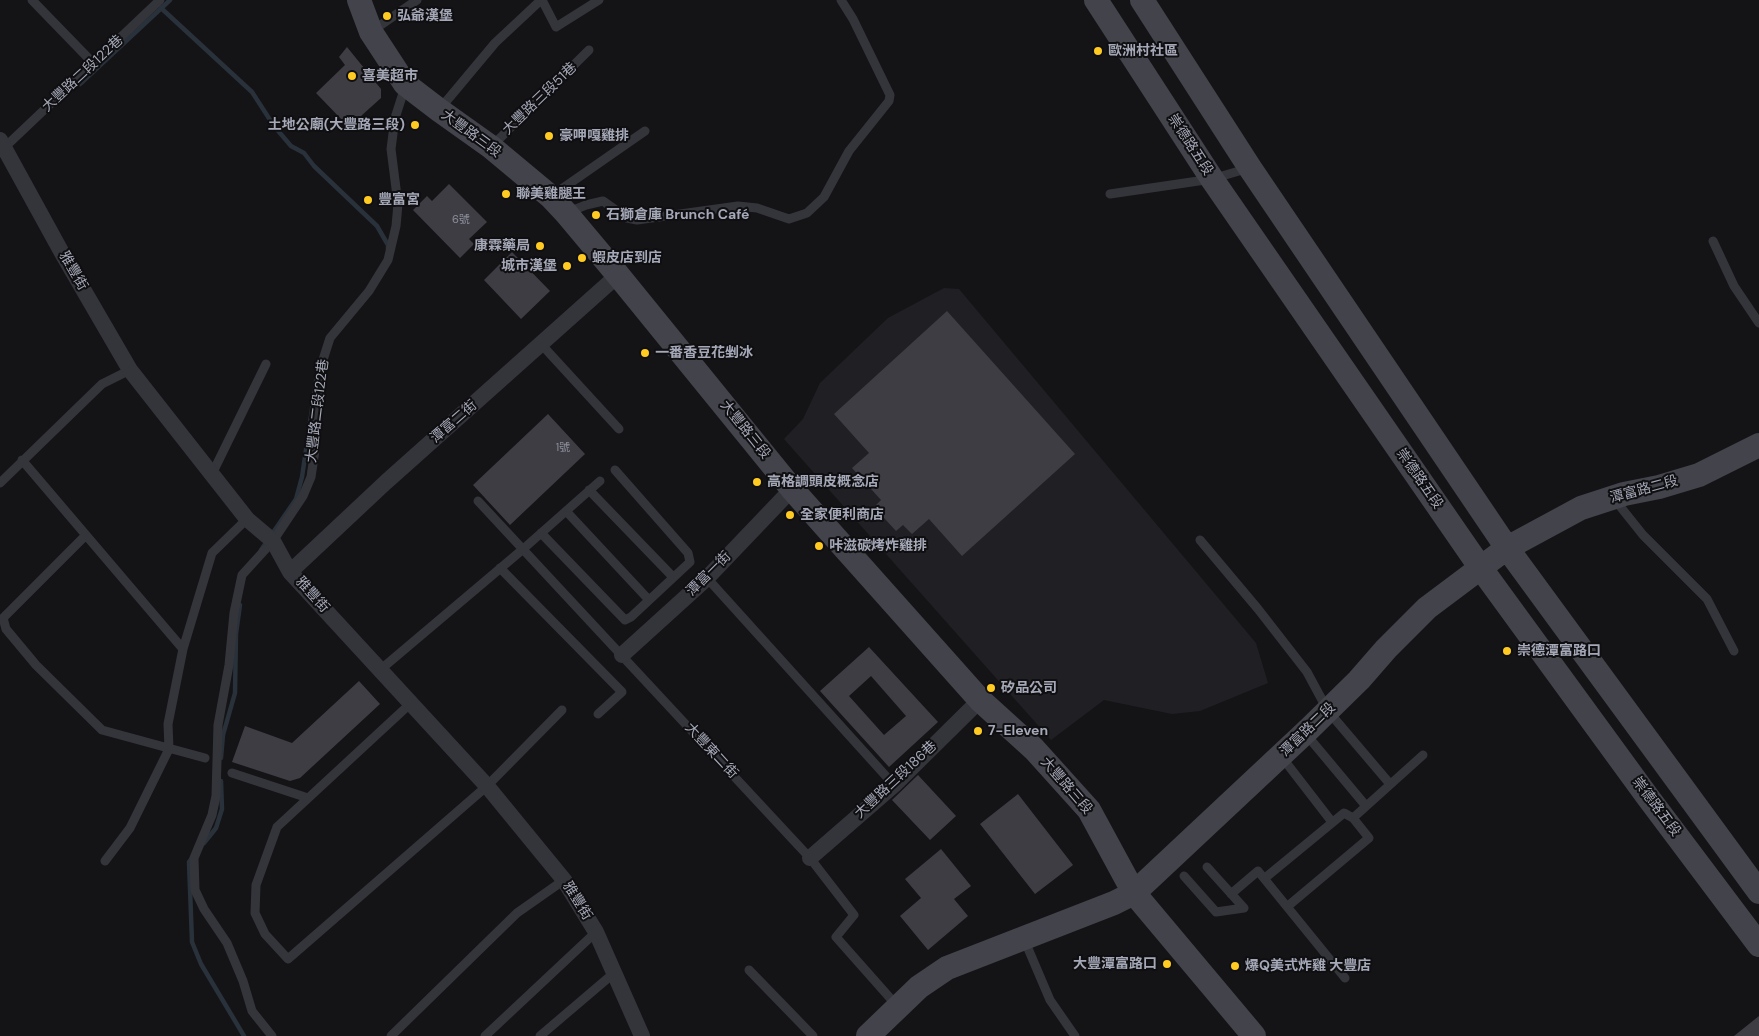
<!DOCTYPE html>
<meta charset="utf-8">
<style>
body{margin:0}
canvas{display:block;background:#141316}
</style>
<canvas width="1759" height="1036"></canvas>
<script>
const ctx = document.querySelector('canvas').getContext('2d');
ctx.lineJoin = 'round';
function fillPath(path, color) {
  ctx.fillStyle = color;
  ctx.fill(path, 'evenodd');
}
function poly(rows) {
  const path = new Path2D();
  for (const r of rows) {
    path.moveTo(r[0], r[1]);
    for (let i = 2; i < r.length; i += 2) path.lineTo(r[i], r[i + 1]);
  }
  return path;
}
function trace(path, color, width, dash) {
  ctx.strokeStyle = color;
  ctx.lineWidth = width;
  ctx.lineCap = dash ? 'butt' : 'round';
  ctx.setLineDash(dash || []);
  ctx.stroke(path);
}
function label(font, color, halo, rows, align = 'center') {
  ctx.font = font + ' "DM Sans","Noto Sans TC",sans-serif';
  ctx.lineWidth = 4;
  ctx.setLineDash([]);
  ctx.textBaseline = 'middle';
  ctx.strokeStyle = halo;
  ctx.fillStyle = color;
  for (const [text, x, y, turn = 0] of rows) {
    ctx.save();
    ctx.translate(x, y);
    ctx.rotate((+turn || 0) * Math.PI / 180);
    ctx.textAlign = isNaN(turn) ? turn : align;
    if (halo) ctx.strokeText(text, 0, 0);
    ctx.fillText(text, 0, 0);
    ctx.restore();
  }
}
fillPath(poly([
 [944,288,959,289,1256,643,1268,683,1200,711,1172,714,1104,700,1051,740,784,439,803,419,820,383,888,318]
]), '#201f23');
trace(poly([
 [161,8,252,92,274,126,291,146,304,153,314,166,377,226,388,245,388,250],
 [80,84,170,0],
 [261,550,296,499,302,477,317,375],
 [221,758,223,735,235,693,236,634,240,605],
 [204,843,216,828,222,809,221,781],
 [193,857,189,862,192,942,201,964,244,1036]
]), '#29313a', 4.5);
fillPath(poly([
 [347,47,381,89,381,98,351,125,344,122,316,93,345,65,339,57],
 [449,184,487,222,469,239,474,244,460,258,413,210,427,196,432,201],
 [512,252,550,291,521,319,484,280],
 [947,311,1075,454,962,556,929,519,912,534,903,525,896,531,874,507,881,500,852,468,869,453,834,414],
 [548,414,585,454,510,525,473,485],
 [869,647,938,722,889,767,820,691],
 [871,676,906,716,884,735,849,696],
 [359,681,380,704,300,778,290,781,232,762,245,726,292,743],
 [918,775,956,816,930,840,892,800],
 [1018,794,1073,865,1035,894,980,824],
 [941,849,971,886,954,899,968,916,928,950,900,916,921,898,905,879],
 [1759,1016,1759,1036,1734,1036]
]), '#3e3d43');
trace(poly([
 [32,0,94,64],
 [542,0,556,27,599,0],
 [372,31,417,0],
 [439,110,495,43,541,0],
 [5,147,160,0],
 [491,147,589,50],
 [1110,194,1212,179,1249,168],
 [553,195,645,131],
 [566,213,586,205,603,201,627,218,637,220,738,206,757,208,789,219,807,213,824,197,849,151,889,101,890,95,853,19,841,0],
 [1713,241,1734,286,1759,323],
 [541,344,619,429],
 [22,460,183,649],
 [212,474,266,364],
 [0,483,102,384,130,370],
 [589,490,673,577],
 [1615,500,1643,535,1707,599,1734,651],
 [478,501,810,858,854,915,836,937,898,1007],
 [566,511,649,600],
 [541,533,625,620,631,617,690,562,688,553,615,470],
 [86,535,3,618,6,629,36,665,102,730,205,758],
 [1200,540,1258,609,1307,672,1328,711,1390,784],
 [500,568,622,692,598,714],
 [707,578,894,785],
 [380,670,522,550,600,481],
 [411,703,277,827,256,885,255,913,265,934,288,959,487,786,562,710],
 [1305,733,1366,806],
 [1281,756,1332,822],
 [232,773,308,798],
 [1353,818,1423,755],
 [105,861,130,828,169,749,168,724,183,649,212,553,247,519],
 [1207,867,1244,908],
 [1184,876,1216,912,1244,908],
 [1265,878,1344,813,1353,818,1369,838,1288,906],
 [1231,894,1258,871,1345,978],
 [1024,939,1050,1000,1075,1036],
 [749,970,813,1036],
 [272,1036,252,1011,243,981,227,943,204,909,195,890,194,858,212,815,216,796,218,725,229,665,234,613,242,575,273,541,303,496,311,477,315,450,321,366,330,338,369,291,388,260,396,226,398,204,391,149,395,118,405,87],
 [391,1036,517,913,564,880],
 [485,1036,596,932],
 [540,1036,614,973]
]), '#34353b', 9);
trace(poly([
 [0,140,62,253,130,370,247,519,273,541,290,572,487,786,564,880,596,932,642,1036],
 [290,572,386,482,618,275],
 [622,655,707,578,792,489],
 [810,858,894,785,980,700]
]), '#34353b', 16);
trace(poly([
 [359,0,371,32,405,84,439,110,491,147,551,197,566,213,618,275,792,489,980,700,1034,749,1089,810,1134,893,1254,1036],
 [1096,0,1212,179,1480,567,1647,796,1759,945],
 [1142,0,1250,168,1507,548,1759,892],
 [868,1036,919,987,947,968,1114,903,1134,893,1308,730,1359,680,1386,649,1427,608,1507,548,1581,508,1624,494,1659,487,1699,475,1759,445]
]), '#42434b', 24);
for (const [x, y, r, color] of [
 [387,16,5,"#ffcb22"],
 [1098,51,5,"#ffcb22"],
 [352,76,5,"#ffcb22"],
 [415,125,5,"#ffcb22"],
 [549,136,5,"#ffcb22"],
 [506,194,5,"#ffcb22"],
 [368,200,5,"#ffcb22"],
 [596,215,5,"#ffcb22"],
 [540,246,5,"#ffcb22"],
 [582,258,5,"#ffcb22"],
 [567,266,5,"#ffcb22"],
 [645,353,5,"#ffcb22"],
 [757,482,5,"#ffcb22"],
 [790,515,5,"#ffcb22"],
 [819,546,5,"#ffcb22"],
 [1507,651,5,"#ffcb22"],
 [991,688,5,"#ffcb22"],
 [978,731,5,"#ffcb22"],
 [1167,964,5,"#ffcb22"],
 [1235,966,5,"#ffcb22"]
]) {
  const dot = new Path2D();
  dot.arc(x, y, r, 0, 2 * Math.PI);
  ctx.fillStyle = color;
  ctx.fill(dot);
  trace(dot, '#0f0e10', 2);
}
label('11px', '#8a8d9a', null, [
 ["6號",461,220],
 ["1號",563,448]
]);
label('bold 14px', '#a4a8b7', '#0f0e10', [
 ["弘爺漢堡",397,16],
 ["歐洲村社區",1108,51],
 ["喜美超市",362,76],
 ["土地公廟(大豐路三段)",405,125,"right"],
 ["豪呷嘎雞排",559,136],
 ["聯美雞腿王",516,194],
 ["豐富宮",378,200],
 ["石獅倉庫 Brunch Café",606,215],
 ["康霖藥局",530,246,"right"],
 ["蝦皮店到店",592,258],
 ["城市漢堡",557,266,"right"],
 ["一番香豆花剉冰",655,353],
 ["高格調頭皮概念店",767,482],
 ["全家便利商店",800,515],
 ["咔滋碳烤炸雞排",829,546],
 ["崇德潭富路口",1517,651],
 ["矽品公司",1001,688],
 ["7-Eleven",988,731],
 ["大豐潭富路口",1157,964,"right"],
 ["爆Q美式炸雞 大豐店",1245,966]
], 'left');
label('14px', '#a4a8b7', '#0f0e10', [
 ["大豐路二段122巷",83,74,-43],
 ["大豐路三段51巷",540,99,-44],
 ["大豐路三段",471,134,36],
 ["崇德路五段",1190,145,57],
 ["雅豐街",73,271,60],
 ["大豐路二段122巷",318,411,-83],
 ["潭富二街",454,422,-41],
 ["大豐路三段",745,430,51],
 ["崇德路五段",1419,479,55],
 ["潭富路二段",1644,490,-15],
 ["潭富一街",709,574,-45],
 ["雅豐街",312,595,48],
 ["潭富路二段",1308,730,-44],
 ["大豐東二街",711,751,47],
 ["大豐路三段186巷",896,780,-43],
 ["大豐路三段",1066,786,49],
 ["崇德路五段",1656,807,53],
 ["雅豐街",577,901,58]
]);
</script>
